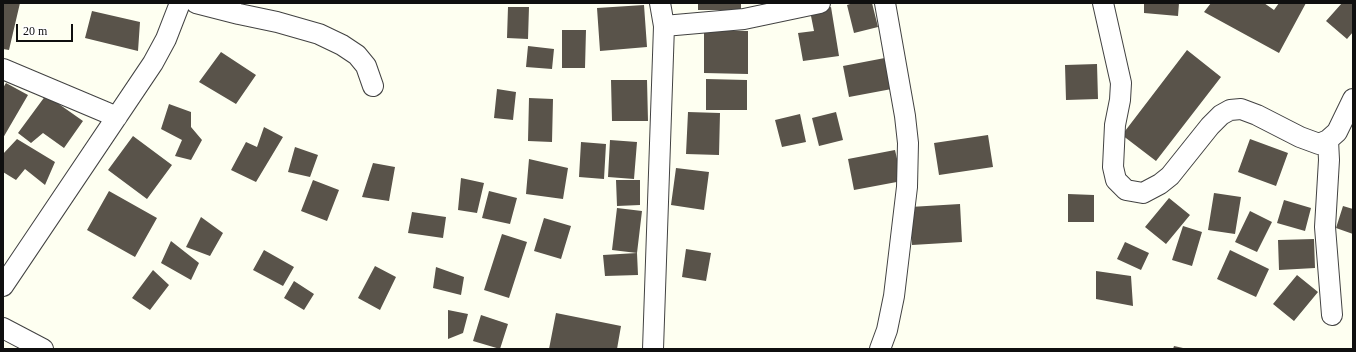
<!DOCTYPE html>
<style>
body{margin:0}
#map{position:relative;width:1356px;height:352px;overflow:hidden;background:#fefff1;font-family:"Times New Roman",serif}
canvas{display:block}
.frame{position:absolute;inset:0;border:4px solid #0f0f0f;pointer-events:none}
.scale{position:absolute;left:16px;top:24px;width:57px;height:18px;box-sizing:border-box;border:2px solid #0f0f0f;border-top:0;padding-left:5px;font-size:12px;line-height:14px;white-space:nowrap;color:#0f0f0f;-webkit-text-stroke:3px #fff;paint-order:stroke}
</style>
<div id="map">
<canvas width="1356" height="352"></canvas>
<div class="frame"></div>
<div class="scale">20 m</div>
</div>
<script>
const ctx = document.querySelector('canvas').getContext('2d');
ctx.lineJoin = 'round';
function fillPath(path, color) {
  ctx.fillStyle = color;
  ctx.fill(path, 'evenodd');
}
function poly(rows) {
  const path = new Path2D();
  for (const r of rows) {
    path.moveTo(r[0], r[1]);
    for (let i = 2; i < r.length; i += 2) path.lineTo(r[i], r[i + 1]);
  }
  return path;
}
function trace(path, color, width, dash) {
  ctx.strokeStyle = color;
  ctx.lineWidth = width;
  ctx.lineCap = dash ? 'butt' : 'round';
  ctx.setLineDash(dash || []);
  ctx.stroke(path);
}
fillPath(poly([
 [3,3,20,3,9,50,3,49],
 [698,3,741,3,741,10,698,10],
 [853,3,872,3,878,27,854,33,847,5],
 [1144,3,1179,3,1178,16,1144,13],
 [1211,3,1264,3,1274,10,1279,3,1306,3,1279,53,1204,12],
 [1342,3,1353,3,1353,32,1347,39,1326,21],
 [644,5,647,47,600,51,597,8],
 [508,7,529,7,528,39,507,38],
 [831,7,839,56,803,61,798,33,814,31,810,11],
 [92,11,140,22,138,51,85,38],
 [562,30,586,30,585,68,562,68],
 [704,30,748,31,748,74,704,73],
 [528,46,554,49,552,69,526,67],
 [1187,50,1221,77,1156,161,1122,135],
 [221,52,256,75,236,104,199,82],
 [890,57,897,88,849,97,843,66],
 [1097,64,1098,99,1066,100,1065,65],
 [706,79,747,80,747,110,706,110],
 [611,80,647,80,648,121,612,121],
 [6,83,28,95,3,138,3,88],
 [497,89,516,92,513,120,494,118],
 [46,95,83,121,64,148,43,133,31,143,18,133],
 [529,98,553,99,552,142,528,141],
 [169,104,191,112,191,127,202,140,191,160,175,156,182,140,161,129],
 [688,112,720,113,719,155,686,154],
 [836,112,843,140,819,146,812,118],
 [800,114,806,142,782,147,775,120],
 [264,127,283,137,256,182,231,170,246,142,257,147],
 [988,135,993,167,939,175,934,143],
 [133,136,172,165,147,199,108,170],
 [17,139,55,162,45,185,25,169,16,180,3,172,3,154],
 [1250,139,1288,153,1276,186,1238,172],
 [610,140,637,142,634,179,608,177],
 [581,142,606,144,604,179,579,177],
 [295,147,318,155,310,177,288,172],
 [895,150,902,181,854,190,848,159],
 [529,159,568,168,563,199,526,194],
 [373,163,395,167,389,201,362,197],
 [676,168,709,172,704,210,671,205],
 [461,178,484,183,477,213,458,210],
 [313,180,339,190,327,221,301,211],
 [616,180,640,180,640,205,617,206],
 [109,191,157,218,135,257,87,230],
 [489,191,517,198,510,224,482,218],
 [1214,193,1241,197,1235,234,1208,230],
 [1068,194,1094,195,1094,222,1068,222],
 [1169,198,1190,215,1166,244,1145,227],
 [1284,200,1311,208,1305,231,1277,223],
 [960,204,962,242,912,245,910,207],
 [1343,206,1353,209,1353,234,1336,228],
 [617,208,642,211,637,253,612,250],
 [1250,211,1272,222,1257,252,1235,242],
 [412,212,446,217,443,238,408,233],
 [201,217,223,233,210,256,186,247],
 [544,218,571,226,561,259,534,251],
 [1183,226,1202,232,1192,266,1172,260],
 [502,234,527,242,509,298,484,290],
 [1314,239,1315,268,1279,270,1278,240],
 [171,241,199,263,191,280,161,263],
 [1125,242,1149,253,1141,270,1117,259],
 [686,249,711,253,706,281,682,277],
 [264,250,294,267,283,286,253,270],
 [1230,250,1269,269,1256,297,1217,279],
 [637,253,638,275,605,276,603,255],
 [375,266,396,277,380,310,358,298],
 [436,267,464,277,461,295,433,288],
 [153,270,169,285,150,310,132,298],
 [1096,271,1131,276,1133,306,1096,299],
 [1297,275,1318,292,1294,321,1273,304],
 [294,281,314,294,304,310,284,298],
 [448,310,468,314,463,333,448,339],
 [556,313,621,326,617,349,549,349],
 [481,315,508,324,500,349,473,341],
 [1174,346,1183,348,1183,349,1173,349]
]), '#59534a');
const street = poly([
 [196,3,239,14,277,22,319,34,342,45,357,55,366,66,373,86],
 [1103,3,1121,83,1120,100,1115,125,1113,167,1116,180,1126,190,1143,193,1160,184,1170,176,1210,126,1221,115,1230,110,1241,109,1257,115,1300,137,1319,144,1328,140,1337,132,1353,99],
 [664,26,744,19,820,3],
 [3,69,117,117],
 [1328,140,1329,160,1325,227,1332,315],
 [3,286,153,63,166,39,180,3],
 [3,328,43,349],
 [653,349,664,26,660,3],
 [880,349,887,330,894,296,907,187,908,143,905,116,885,3]
]);
trace(street, '#424242', 22);
trace(street, '#fff', 20);
</script>
